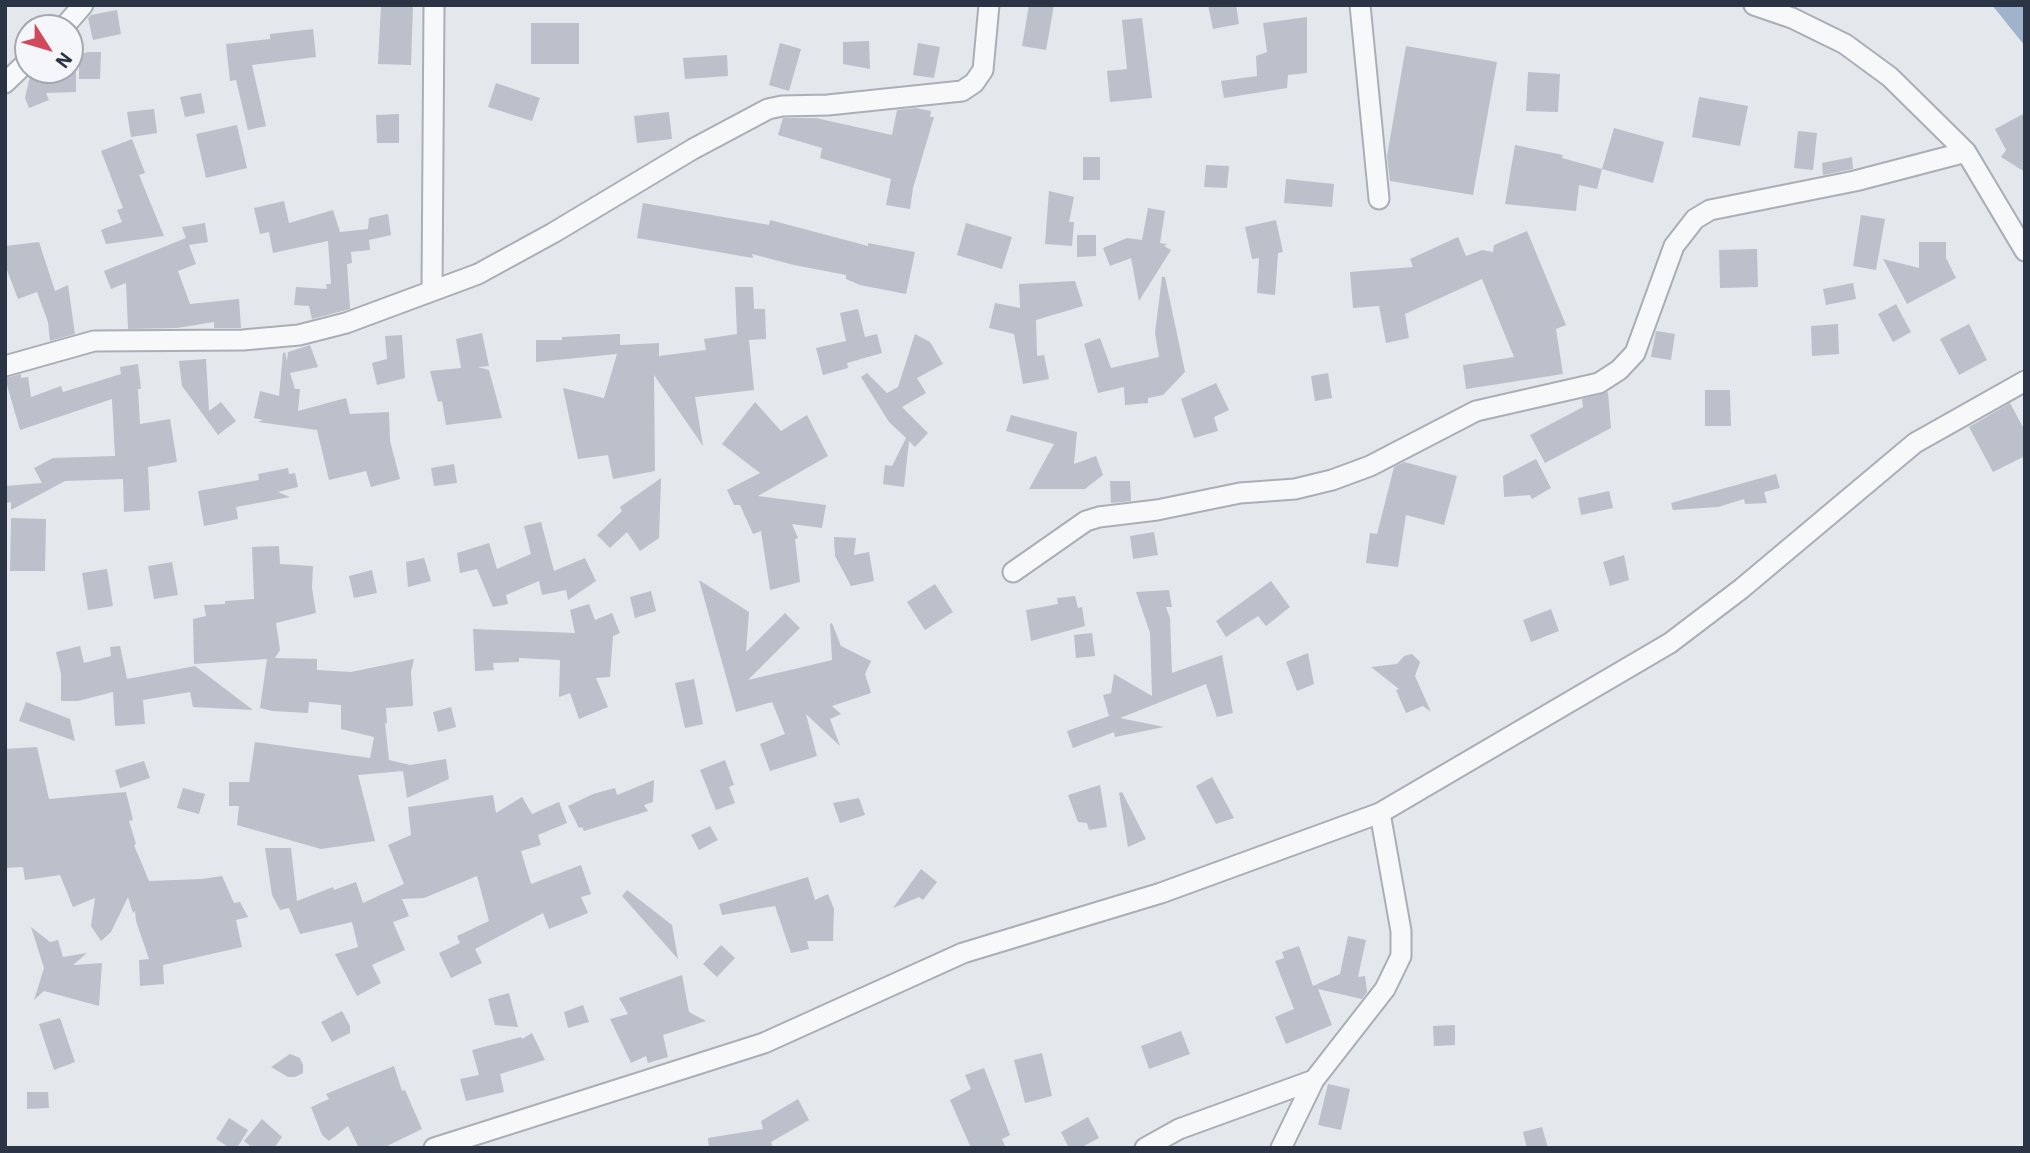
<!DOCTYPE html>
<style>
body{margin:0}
#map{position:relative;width:2030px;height:1153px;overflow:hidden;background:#e4e7ec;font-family:"IBM Plex Sans",sans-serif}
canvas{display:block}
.frame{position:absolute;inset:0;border:7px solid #2b3445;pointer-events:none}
.north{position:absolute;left:14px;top:14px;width:70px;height:70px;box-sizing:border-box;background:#f4f6f9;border:2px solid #a4a8b1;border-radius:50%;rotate:127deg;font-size:19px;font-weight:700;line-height:28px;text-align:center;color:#2b3445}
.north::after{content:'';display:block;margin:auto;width:24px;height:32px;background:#d1495b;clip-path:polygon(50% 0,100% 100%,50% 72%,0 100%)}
</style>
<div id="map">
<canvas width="2030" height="1153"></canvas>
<div class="frame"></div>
<div class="north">N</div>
</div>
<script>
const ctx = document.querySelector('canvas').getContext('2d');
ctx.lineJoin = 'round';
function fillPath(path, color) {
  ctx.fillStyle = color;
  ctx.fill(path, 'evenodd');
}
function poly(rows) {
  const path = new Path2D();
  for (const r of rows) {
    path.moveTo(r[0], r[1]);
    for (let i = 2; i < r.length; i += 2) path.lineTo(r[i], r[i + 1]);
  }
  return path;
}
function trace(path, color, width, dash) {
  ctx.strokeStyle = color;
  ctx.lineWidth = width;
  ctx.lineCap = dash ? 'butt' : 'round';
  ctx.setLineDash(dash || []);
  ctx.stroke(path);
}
fillPath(poly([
 [1992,5,2025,5,2025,46]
]), '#9fb4cc');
fillPath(poly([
 [381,5,413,5,411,65,378,64],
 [1029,5,1054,5,1046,50,1022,46],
 [1208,5,1236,5,1239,24,1213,29],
 [117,10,121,34,93,40,88,18,91,15],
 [1307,17,1307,73,1288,75,1287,88,1224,98,1221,81,1257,76,1256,56,1267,52,1263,23],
 [1142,18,1152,98,1110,102,1107,71,1127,69,1122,20],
 [531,23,579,23,579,64,531,64],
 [313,29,316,57,252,65,266,126,248,130,236,80,230,81,226,44,270,39,270,34],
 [869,41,870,69,843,64,843,42],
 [780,43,801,49,789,91,769,85],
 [918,43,940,47,934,78,913,75],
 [1406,46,1497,62,1473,195,1390,181,1387,156],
 [88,52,101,52,100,79,79,79,79,55],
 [727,55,728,76,685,79,683,58],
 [36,70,37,72,43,70,76,70,76,92,46,93,49,100,29,108,25,98,30,76],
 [1528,72,1560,74,1558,112,1526,111],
 [496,83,540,98,532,121,488,107],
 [201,93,205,113,185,117,180,97],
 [1699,97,1748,106,1740,146,1692,137],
 [916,108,931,111,930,117,934,117,913,188,910,209,886,205,891,179,820,158,822,148,778,135,783,118,816,118,892,135,897,110],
 [154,109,157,133,131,137,127,112],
 [669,112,672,139,637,143,634,116],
 [2025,113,2025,172,2001,157,2006,150,1995,129],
 [399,114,399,143,377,143,376,115],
 [237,125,247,168,206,178,196,134],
 [1614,128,1664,142,1653,183,1602,169],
 [1798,131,1817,133,1813,170,1794,168],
 [132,139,145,173,139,175,164,236,106,244,101,230,122,222,117,210,123,208,101,151],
 [1515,145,1563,155,1562,158,1602,169,1597,189,1579,185,1576,211,1505,204],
 [1083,157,1100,157,1100,180,1083,180],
 [1852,157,1853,169,1823,175,1822,163],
 [1206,165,1229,166,1227,188,1204,187],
 [1286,179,1334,184,1332,207,1284,203],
 [1049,191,1074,197,1069,222,1074,222,1072,246,1045,244],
 [284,201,289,223,333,210,340,232,368,229,369,218,388,214,391,235,369,240,370,250,351,252,352,263,347,264,350,309,312,319,309,306,294,305,296,287,327,289,326,284,331,284,328,241,273,253,269,232,260,234,254,208],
 [643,203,769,225,770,220,868,246,868,243,915,252,906,294,860,285,846,279,846,275,794,265,752,254,753,258,637,238],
 [1148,208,1165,211,1160,243,1167,244,1164,246,1171,250,1139,301,1131,258,1110,266,1103,248,1127,238,1142,240],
 [1861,215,1885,219,1876,270,1853,266],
 [1276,220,1283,252,1278,253,1275,295,1257,293,1259,258,1252,259,1245,227],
 [205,223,208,242,189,245,196,264,178,271,190,304,239,299,241,328,214,328,214,322,177,328,128,329,126,283,111,289,104,271,186,238,182,227],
 [966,223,1012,237,1002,269,957,255],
 [1527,231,1566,325,1556,329,1563,374,1466,389,1463,365,1514,357,1482,279,1405,314,1409,338,1386,343,1379,306,1353,308,1350,272,1413,267,1410,259,1458,237,1466,256,1482,250,1493,252,1494,245],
 [1077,235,1096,235,1096,256,1077,257],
 [39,242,55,291,68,285,75,334,50,341,48,322,37,292,18,299,5,265,5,246],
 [1919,242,1946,242,1946,258,1956,278,1907,304,1883,259,1919,268],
 [1757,249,1758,287,1720,288,1719,250],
 [1162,277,1165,277,1185,372,1163,395,1148,398,1148,403,1125,405,1124,387,1098,393,1084,344,1100,338,1111,368,1159,357,1155,333],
 [1075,281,1083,306,1036,320,1037,356,1044,355,1049,379,1023,384,1014,334,989,328,995,303,1020,308,1019,284],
 [1853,283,1856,299,1826,305,1823,289],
 [735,287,753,287,754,309,765,309,766,339,749,340,754,390,695,397,703,446,654,375,655,471,613,479,608,455,578,459,563,388,604,398,617,354,536,362,536,340,562,340,562,337,620,334,620,345,659,343,659,356,706,350,704,339,737,334],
 [1896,304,1911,332,1893,342,1878,314],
 [858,309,865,337,877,334,882,353,847,363,848,368,823,375,816,348,846,341,840,313],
 [1838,324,1839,354,1812,356,1811,326],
 [1969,324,1987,360,1959,375,1940,339],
 [1656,331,1675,334,1671,360,1651,357],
 [482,333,489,366,478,367,489,370,502,418,446,425,442,401,438,402,430,371,461,368,456,339],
 [915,334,930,342,943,364,917,378,926,393,902,407,928,433,915,447,909,441,904,487,883,484,885,465,892,466,906,438,889,422,861,377,867,373,887,393,898,387],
 [402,335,405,378,377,385,372,363,387,359,385,336],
 [310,345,318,367,290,373,295,389,300,389,298,411,346,398,350,414,389,412,390,441,400,479,371,487,366,471,329,480,317,430,258,422,263,420,254,418,260,391,279,396,283,353,285,352,287,361,288,352],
 [206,359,209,411,221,402,236,421,218,435,182,386,179,361],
 [138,364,141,389,138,389,140,424,170,419,177,462,148,467,150,510,124,512,123,479,65,481,11,510,11,502,5,503,5,486,42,483,34,468,53,458,115,456,112,399,20,430,5,378,21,374,21,378,28,377,31,397,61,386,63,392,121,374,120,367],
 [1328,373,1332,398,1315,401,1311,376],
 [1216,383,1229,410,1214,417,1218,431,1194,438,1181,399],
 [1705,390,1730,390,1731,426,1705,426],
 [1608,392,1611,428,1545,463,1530,435,1583,407,1582,399],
 [755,402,781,431,807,415,828,456,758,496,826,505,822,528,792,524,798,538,795,539,800,582,770,590,761,531,753,534,740,505,734,505,727,490,760,473,722,444],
 [2010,403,2025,431,2025,456,1993,472,1969,427],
 [1011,415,1077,432,1074,464,1096,456,1103,475,1085,489,1029,489,1054,444,1006,431],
 [1536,459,1551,488,1532,499,1530,495,1504,497,1503,476],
 [1404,462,1457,476,1444,525,1406,515,1398,567,1366,563,1370,533,1377,534,1394,467],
 [454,464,457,483,434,486,431,468],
 [288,468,289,474,295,473,298,487,278,492,290,497,236,507,238,519,204,526,198,491,259,480,258,474],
 [1776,474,1780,488,1764,492,1767,503,1745,504,1744,499,1718,507,1673,510,1671,503],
 [661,478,659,538,640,551,627,532,610,548,597,535,622,511,620,507],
 [1110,481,1130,481,1131,501,1111,503],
 [1609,491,1613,508,1581,515,1578,498],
 [11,518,46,519,45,571,10,571],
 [541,522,554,571,585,558,596,581,568,600,566,590,542,595,539,581,506,595,508,604,493,607,477,569,460,573,457,553,489,543,497,569,531,554,524,526],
 [1154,532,1158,555,1133,559,1130,536],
 [834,537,856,538,854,555,869,552,874,581,851,586,835,556],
 [279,546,280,564,313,566,312,588,316,613,276,623,280,650,275,658,317,659,317,670,351,672,414,659,411,672,413,706,386,708,387,723,385,723,389,760,410,765,446,759,449,779,407,798,403,771,358,775,375,841,321,849,237,825,239,806,229,806,229,782,249,782,255,742,370,758,374,737,341,729,341,705,309,702,308,713,273,711,260,708,267,659,194,664,193,619,206,616,204,605,225,604,225,601,254,599,252,547],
 [1624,555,1629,580,1610,586,1603,562],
 [424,558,431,581,408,587,406,562],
 [172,562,178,595,154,599,148,566],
 [107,569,113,606,88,610,82,573],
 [372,570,377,593,354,598,349,576],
 [699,580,749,612,746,652,785,613,800,628,748,680,832,660,830,624,832,623,841,646,871,661,865,674,871,693,832,706,841,714,830,719,840,746,806,714,817,756,770,771,760,744,785,734,772,702,736,712],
 [1271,581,1290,607,1266,626,1258,616,1226,637,1216,621],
 [935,584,953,612,925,630,907,602],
 [1169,590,1172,607,1166,607,1170,618,1172,673,1222,655,1233,713,1217,717,1206,684,1120,718,1164,727,1115,737,1114,732,1073,748,1067,731,1109,716,1103,695,1111,693,1114,674,1152,696,1150,633,1136,592],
 [651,591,656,611,635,618,630,597],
 [1075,596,1078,608,1082,607,1085,626,1031,641,1026,610,1058,604,1057,598],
 [589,604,595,620,612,613,620,633,613,636,610,677,596,678,608,707,579,719,570,693,559,697,560,660,519,658,519,662,493,663,494,670,475,671,473,629,575,633,570,610],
 [1551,609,1559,631,1531,642,1523,620],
 [1092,633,1095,656,1076,658,1074,635],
 [80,646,84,663,111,656,110,647,120,646,127,679,195,666,253,710,193,707,190,692,143,700,145,724,115,726,113,692,78,701,61,701,61,674,56,652],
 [1308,653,1314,684,1297,691,1286,662],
 [1412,654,1420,662,1415,676,1431,712,1423,706,1406,713,1396,690,1399,689,1371,667,1397,664,1404,656],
 [694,679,703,724,685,728,675,683],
 [26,702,70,719,75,741,19,721],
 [451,707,456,727,438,732,433,712],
 [37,747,49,799,126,792,133,820,129,821,136,844,134,845,149,881,202,879,222,876,234,903,240,902,248,917,236,920,242,947,163,965,164,984,140,986,139,960,149,959,136,921,135,911,133,913,128,897,111,932,101,941,91,926,95,898,73,907,60,875,25,880,23,867,5,868,5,749],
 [725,760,734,785,729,787,735,803,716,810,700,770],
 [144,761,150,778,120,788,115,770],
 [1212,777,1234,818,1216,824,1196,786],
 [654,780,653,802,644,805,648,811,584,831,582,827,579,828,568,806,593,794,615,788,617,795],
 [1100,785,1107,827,1089,830,1087,823,1078,822,1068,795],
 [183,788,205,794,199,814,177,808],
 [1122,792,1146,839,1128,847,1119,793],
 [493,795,496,813,522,797,532,814,559,802,567,823,538,835,541,845,521,851,531,884,581,865,591,894,581,897,588,913,549,929,543,913,475,949,482,963,451,978,439,953,460,943,457,936,489,921,477,876,424,898,402,899,409,916,393,922,405,950,372,965,381,983,357,996,335,954,358,947,352,922,300,934,289,908,280,910,272,895,265,848,291,848,297,901,333,887,334,890,356,882,363,903,404,884,388,845,411,835,408,807],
 [859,798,865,815,840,823,833,803],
 [710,826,718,840,699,850,691,835],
 [921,869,937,882,923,900,919,897,893,908],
 [808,877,815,900,828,894,834,909,833,941,807,941,809,949,791,953,775,906,722,915,719,904],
 [627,890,672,925,678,959,622,896],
 [31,927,50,942,58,940,63,957,87,953,73,965,102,963,99,1006,44,991,34,1000,44,968],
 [1348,936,1366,940,1358,977,1365,976,1367,992,1362,999,1318,989,1332,1025,1286,1044,1275,1017,1294,1009,1275,961,1284,958,1282,952,1299,946,1313,986,1340,974],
 [721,945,735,958,717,977,703,964],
 [682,975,689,1012,706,1021,663,1035,668,1057,648,1063,646,1056,631,1063,610,1019,628,1014,619,998],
 [509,993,518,1027,495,1025,488,999],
 [583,1005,589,1022,568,1028,564,1012],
 [342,1011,350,1026,350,1033,332,1042,321,1022],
 [60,1018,75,1062,54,1070,39,1024],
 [1455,1025,1455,1045,1434,1046,1433,1026],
 [1181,1031,1190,1054,1149,1069,1141,1046],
 [532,1033,545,1060,500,1074,504,1092,466,1101,460,1079,479,1075,472,1050,521,1037,522,1039],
 [1042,1053,1052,1096,1025,1103,1014,1060],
 [290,1054,300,1058,303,1065,303,1073,295,1077,288,1077,271,1067],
 [394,1066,402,1091,405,1090,422,1129,383,1148,359,1148,348,1126,329,1141,322,1135,311,1107,329,1099,326,1094],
 [984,1068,1010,1135,1002,1139,1006,1148,971,1148,950,1100,971,1089,965,1075],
 [1328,1084,1350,1089,1341,1130,1318,1125],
 [27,1092,48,1092,49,1108,27,1109],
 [798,1099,809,1120,771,1142,773,1148,709,1148,708,1138,763,1129,761,1121],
 [1088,1117,1099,1138,1080,1148,1069,1148,1061,1132],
 [229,1118,248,1130,237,1148,230,1148,216,1139],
 [262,1119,282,1137,274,1148,253,1148,244,1141],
 [1542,1127,1548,1148,1527,1148,1523,1132]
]), '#bbc0ca');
const minor = poly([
 [1360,5,1379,199],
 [1754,5,1792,18,1845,44,1890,77,1966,152,2025,251],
 [63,28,83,5],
 [5,83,28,61],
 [432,290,434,5],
 [5,366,94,341,243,340,299,335,346,323,478,274,553,233,693,149,768,109,782,106,828,105,962,91,974,83,983,70,989,5],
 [1013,572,1086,521,1099,517,1157,510,1240,493,1295,489,1332,480,1370,466,1476,411,1599,383,1619,370,1635,353,1674,246,1695,219,1710,210,1855,181,1966,152],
 [434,1148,764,1043,963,953,1161,893,1380,813,1670,643,1741,589,1915,443,2025,381],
 [1145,1148,1179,1129,1314,1080],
 [1281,1148,1314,1080,1385,989,1401,956,1401,931,1380,813]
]);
trace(minor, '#a9aeb7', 23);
trace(minor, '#f7f8fa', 19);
</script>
